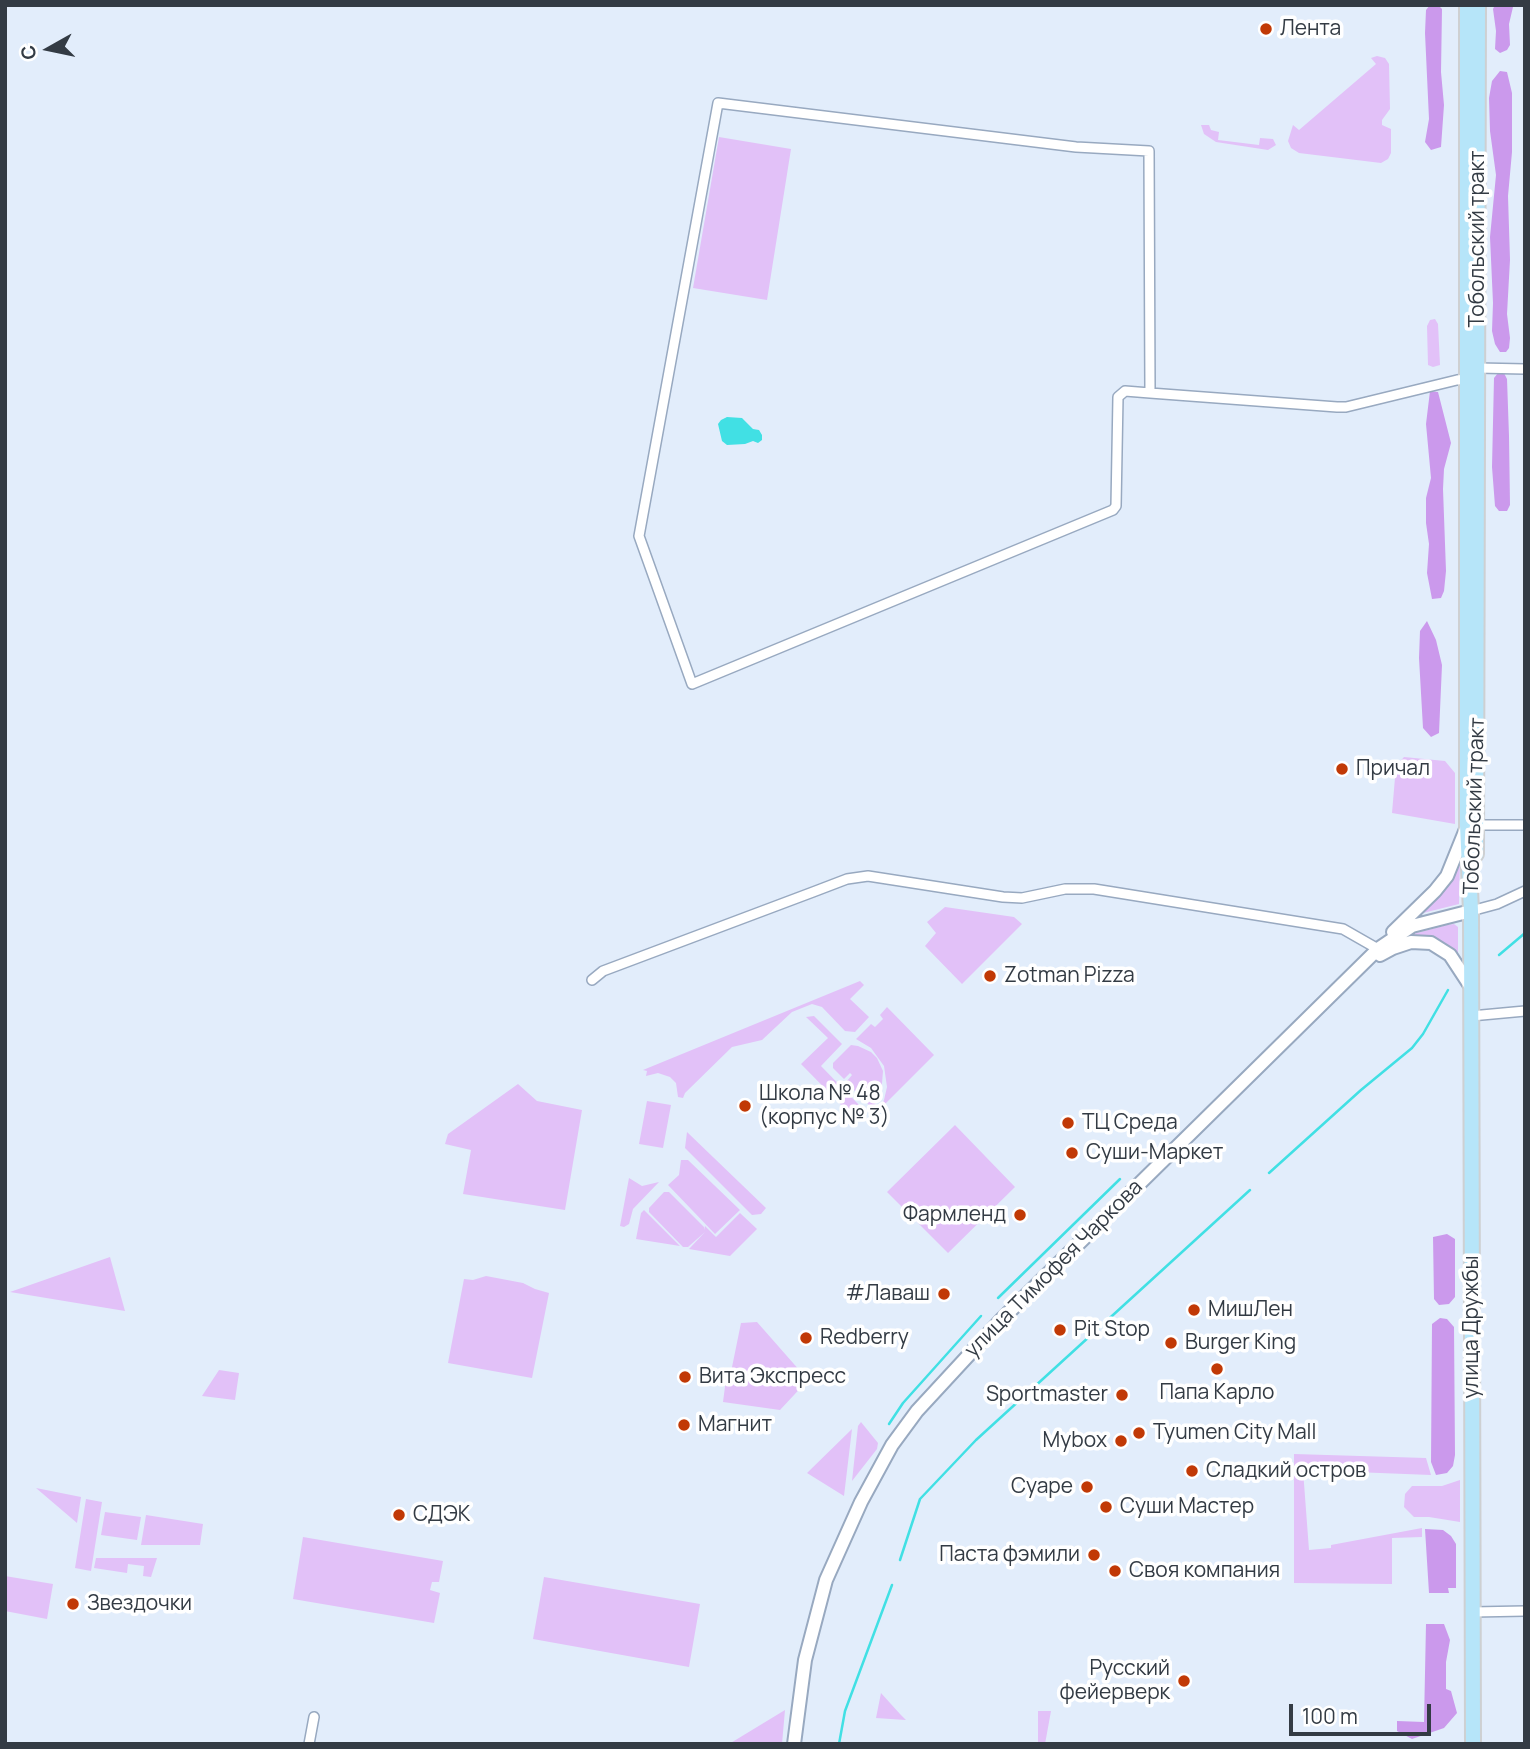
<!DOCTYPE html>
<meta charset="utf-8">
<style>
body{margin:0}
#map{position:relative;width:1530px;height:1749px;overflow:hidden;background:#e2edfb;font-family:Manrope,sans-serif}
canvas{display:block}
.frame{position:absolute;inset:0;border:7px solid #333b44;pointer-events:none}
.north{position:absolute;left:14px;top:14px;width:70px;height:70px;-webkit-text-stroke:5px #fff;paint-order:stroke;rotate:261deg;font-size:19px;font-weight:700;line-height:28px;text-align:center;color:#333b44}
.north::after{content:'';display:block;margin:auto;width:24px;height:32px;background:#333b44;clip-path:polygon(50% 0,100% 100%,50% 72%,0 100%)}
.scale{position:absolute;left:1289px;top:1704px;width:142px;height:32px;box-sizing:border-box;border:4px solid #333b44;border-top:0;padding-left:9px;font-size:21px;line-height:24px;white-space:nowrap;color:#333b44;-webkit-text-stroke:5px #fff;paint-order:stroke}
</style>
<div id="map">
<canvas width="1530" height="1749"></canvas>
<div class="frame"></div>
<div class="north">С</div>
<div class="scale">100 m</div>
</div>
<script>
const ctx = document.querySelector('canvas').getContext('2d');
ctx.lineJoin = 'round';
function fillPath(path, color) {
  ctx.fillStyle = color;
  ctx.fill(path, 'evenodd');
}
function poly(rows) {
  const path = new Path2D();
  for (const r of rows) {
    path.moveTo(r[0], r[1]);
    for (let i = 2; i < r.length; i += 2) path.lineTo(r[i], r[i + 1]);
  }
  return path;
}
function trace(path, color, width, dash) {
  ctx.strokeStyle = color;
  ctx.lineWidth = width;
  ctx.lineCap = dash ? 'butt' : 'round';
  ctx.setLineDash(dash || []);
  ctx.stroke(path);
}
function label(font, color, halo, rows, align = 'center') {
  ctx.font = font + ' Manrope,sans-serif';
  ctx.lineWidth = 7;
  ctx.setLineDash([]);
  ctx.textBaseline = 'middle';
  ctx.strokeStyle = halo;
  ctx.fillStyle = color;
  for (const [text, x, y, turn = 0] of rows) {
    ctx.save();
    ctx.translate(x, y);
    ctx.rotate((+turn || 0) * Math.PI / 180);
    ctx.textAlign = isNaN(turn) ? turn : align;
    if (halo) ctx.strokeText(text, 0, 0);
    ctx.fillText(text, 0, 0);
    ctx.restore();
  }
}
fillPath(poly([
 [1377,56,1385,58,1389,64,1390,109,1382,120,1382,125,1391,129,1391,153,1388,159,1381,163,1299,153,1291,148,1288,141,1293,125,1299,130,1376,64,1371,58],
 [1201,125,1209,125,1211,130,1219,132,1218,140,1259,145,1260,138,1273,139,1276,145,1268,150,1216,142,1204,134],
 [719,137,791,149,767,300,693,288],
 [1435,319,1438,324,1440,365,1433,367,1428,365,1427,326,1430,320],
 [1404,757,1445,761,1455,773,1455,824,1392,813,1396,766],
 [1460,859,1459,904,1419,914,1451,881],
 [945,907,1014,917,1022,924,962,984,925,946,936,933,927,922],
 [1447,925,1454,924,1458,927,1458,958,1447,947,1399,942,1413,934],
 [860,981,864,985,850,999,869,1017,855,1032,845,1031,822,1007,812,1004,792,1012,762,1040,732,1047,685,1093,683,1098,678,1097,676,1083,670,1077,658,1073,646,1076,647,1071,643,1070],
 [887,1007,934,1055,879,1110,884,1100,887,1087,884,1066,871,1048,856,1039,871,1024,875,1027,883,1019,880,1015],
 [814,1016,842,1044,821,1066,861,1107,861,1114,855,1119,801,1064,828,1038,806,1017],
 [851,1045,858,1046,871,1052,877,1058,883,1071,881,1096,872,1108,864,1100,870,1093,868,1091,861,1097,846,1082,852,1075,850,1073,844,1079,833,1068,833,1063],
 [518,1084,537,1101,582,1110,565,1210,463,1194,471,1150,445,1144,448,1134],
 [647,1101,671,1105,663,1148,639,1144],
 [955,1125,1015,1187,948,1253,887,1192],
 [687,1132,766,1208,761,1214,752,1215,685,1148],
 [681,1160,688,1160,740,1210,715,1234,668,1185,679,1175],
 [629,1178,642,1186,659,1182,633,1209,629,1224,624,1227,620,1226],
 [664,1192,669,1192,704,1227,704,1230,705,1226,716,1237,740,1213,757,1229,730,1256,689,1249,705,1232,688,1247,683,1247,649,1212,649,1208],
 [644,1210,680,1246,636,1239,641,1213],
 [110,1257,125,1311,10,1292],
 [486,1276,523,1283,535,1289,549,1293,532,1378,448,1363,464,1279,473,1280],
 [757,1322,808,1380,780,1410,723,1402,726,1379,731,1372,741,1323],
 [219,1370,239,1373,235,1400,202,1396],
 [861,1422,878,1443,877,1449,852,1481,858,1426],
 [852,1429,844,1496,807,1473],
 [1294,1454,1426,1458,1431,1475,1303,1470,1309,1550,1331,1548,1331,1545,1422,1528,1422,1537,1392,1538,1392,1584,1294,1583],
 [1460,1480,1460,1522,1429,1517,1414,1517,1404,1507,1405,1494,1412,1486,1442,1486],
 [36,1488,81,1497,77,1523],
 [86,1499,102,1502,91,1571,75,1568],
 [105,1512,141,1517,137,1540,101,1535],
 [146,1515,203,1524,200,1545,141,1545],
 [303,1537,443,1561,439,1582,432,1582,430,1590,440,1593,434,1623,293,1599],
 [96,1558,157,1558,151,1577,143,1576,144,1566,128,1564,127,1573,94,1568],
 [5,1576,53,1584,47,1619,5,1611],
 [544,1577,700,1604,689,1667,533,1639],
 [881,1693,900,1714,906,1720,876,1718],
 [785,1710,782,1744,729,1744],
 [1038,1711,1051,1711,1045,1744,1038,1744]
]), '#e2c1f8');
fillPath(poly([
 [1430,5,1438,5,1442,9,1441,72,1444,105,1441,147,1431,150,1425,142,1429,119,1425,33,1426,10],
 [1495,5,1511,5,1513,7,1509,24,1510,45,1507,50,1500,53,1495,49,1496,31,1493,9],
 [1500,71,1507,72,1512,93,1512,152,1508,196,1510,260,1507,314,1510,338,1509,348,1506,352,1500,352,1495,344,1492,331,1493,303,1490,237,1496,175,1490,131,1489,98,1492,81],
 [1498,373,1504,373,1507,379,1509,436,1510,505,1507,511,1499,511,1495,506,1492,467,1494,378],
 [1430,391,1438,392,1451,443,1444,469,1443,489,1446,571,1444,591,1441,598,1432,599,1427,573,1429,544,1426,523,1426,498,1431,478,1426,424],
 [1427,621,1436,640,1442,665,1439,733,1431,737,1423,728,1419,658,1420,631],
 [1447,1234,1455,1239,1455,1297,1449,1304,1439,1305,1434,1299,1433,1237],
 [1440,1318,1447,1319,1454,1327,1455,1455,1453,1466,1447,1473,1436,1475,1431,1462,1432,1324],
 [1425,1529,1443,1530,1451,1536,1456,1544,1456,1588,1448,1588,1449,1593,1429,1593],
 [1426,1624,1444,1624,1450,1640,1446,1662,1446,1689,1451,1691,1457,1713,1444,1728,1412,1739,1397,1731,1397,1721,1424,1722]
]), '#cb99ec');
fillPath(poly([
 [727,417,742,418,753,429,759,430,762,435,762,440,758,443,753,441,745,444,727,445,722,441,718,424,721,420]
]), '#41e0e4');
trace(poly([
 [1499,955,1525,933],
 [1269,1173,1361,1090,1412,1048,1423,1034,1448,990],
 [998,1298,1120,1179],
 [889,1424,903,1403,981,1316],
 [900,1560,920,1499,976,1440,1250,1190],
 [839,1744,845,1711,892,1585]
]), '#41e0e4', 2.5);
const street = poly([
 [1478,368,1525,369],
 [1150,393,1149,151,1076,147,718,103,639,536,692,684,1113,510,1116,506,1118,397,1125,391,1150,393,1337,407,1346,407,1457,380,1467,379],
 [1478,825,1525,825],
 [1471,911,1497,904,1525,891],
 [592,980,603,971,813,892,847,879,868,876,1003,897,1022,898,1065,889,1094,889,1343,929,1378,949],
 [1471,1016,1525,1011],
 [1473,1612,1525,1611],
 [309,1744,314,1717]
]);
const secondary = poly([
 [1393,932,1435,891,1447,876,1466,829],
 [1380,955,1393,948,1411,942,1431,943,1450,955,1471,987],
 [794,1744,805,1660,826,1580,861,1502,892,1445,917,1411,1002,1319,1378,949,1412,926,1471,911]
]);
const primary = poly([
 [1467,5,1467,825,1471,911,1473,1744],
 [1476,854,1478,5]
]);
trace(street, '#98a9c0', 12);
trace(secondary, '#98a9c0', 16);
trace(primary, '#ced0d2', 18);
trace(street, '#fff', 9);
trace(secondary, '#fff', 12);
trace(primary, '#b6e5f9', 14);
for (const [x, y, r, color] of [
 [1266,29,7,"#c13906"],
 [1342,769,7,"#c13906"],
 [990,976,7,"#c13906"],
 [745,1106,7,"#c13906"],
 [1068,1123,7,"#c13906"],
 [1072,1153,7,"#c13906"],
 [1020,1215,7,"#c13906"],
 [944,1294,7,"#c13906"],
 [1194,1310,7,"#c13906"],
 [1060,1330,7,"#c13906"],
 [806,1338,7,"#c13906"],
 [1171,1343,7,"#c13906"],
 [1217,1369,7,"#c13906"],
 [685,1377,7,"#c13906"],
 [1122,1395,7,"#c13906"],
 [684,1425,7,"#c13906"],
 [1139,1433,7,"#c13906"],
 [1121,1441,7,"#c13906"],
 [1192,1471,7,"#c13906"],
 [1087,1487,7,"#c13906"],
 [1106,1507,7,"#c13906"],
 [399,1515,7,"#c13906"],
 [1094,1555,7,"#c13906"],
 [1115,1571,7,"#c13906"],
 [73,1604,7,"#c13906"],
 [1184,1681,7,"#c13906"]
]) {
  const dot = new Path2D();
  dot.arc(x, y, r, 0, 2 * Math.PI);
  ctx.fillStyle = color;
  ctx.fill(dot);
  trace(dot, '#fff', 2.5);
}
label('21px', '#333b44', '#fff', [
 ["Лента",1280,29],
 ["Причал",1356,769],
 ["Zotman Pizza",1004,976],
 ["Школа № 48",759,1094],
 ["(корпус № 3)",759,1118],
 ["ТЦ Среда",1082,1123],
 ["Суши-Маркет",1086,1153],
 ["Фармленд",1006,1215,"right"],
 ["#Лаваш",930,1294,"right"],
 ["МишЛен",1208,1310],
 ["Pit Stop",1074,1330],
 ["Redberry",820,1338],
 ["Burger King",1185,1343],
 ["Вита Экспресс",699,1377],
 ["Папа Карло",1217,1393,"center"],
 ["Sportmaster",1108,1395,"right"],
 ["Магнит",698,1425],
 ["Tyumen City Mall",1153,1433],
 ["Mybox",1107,1441,"right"],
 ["Сладкий остров",1206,1471],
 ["Суаре",1073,1487,"right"],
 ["Суши Мастер",1120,1507],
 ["СДЭК",413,1515],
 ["Паста фэмили",1080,1555,"right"],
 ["Своя компания",1129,1571],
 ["Звездочки",87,1604],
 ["Русский",1170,1669,"right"],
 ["фейерверк",1170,1693,"right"]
], 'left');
label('21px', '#333b44', '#fff', [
 ["Тобольский тракт",1478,239,-90],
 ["Тобольский тракт",1475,806,-88],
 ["улица Тимофея Чаркова",1054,1269,-45],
 ["улица Дружбы",1472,1327,-90]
]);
</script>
